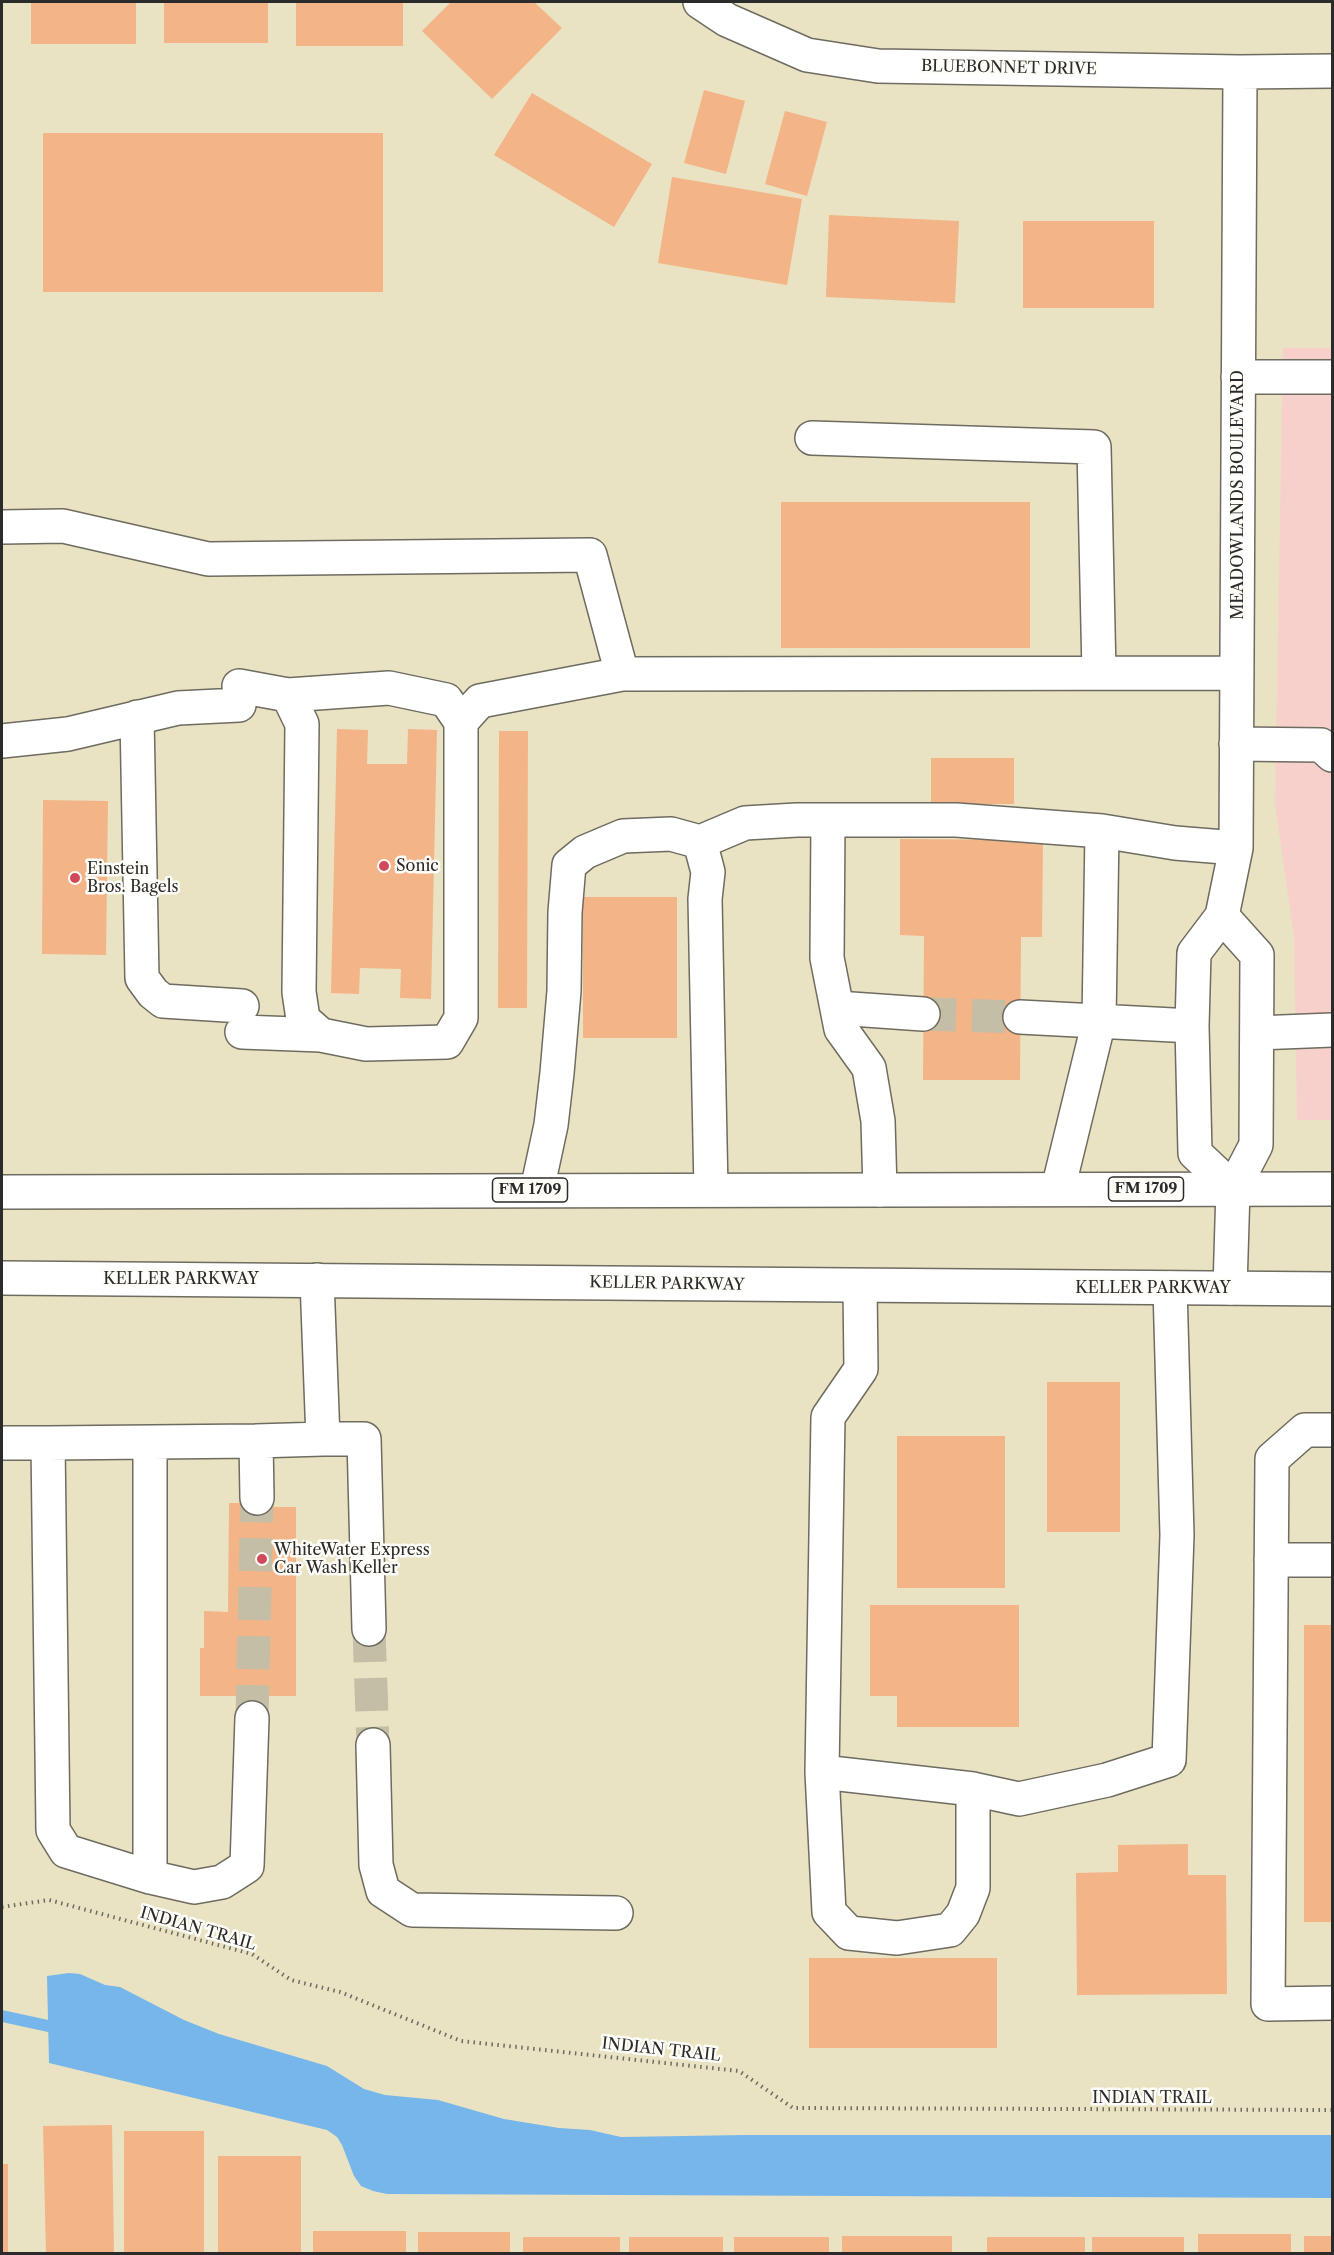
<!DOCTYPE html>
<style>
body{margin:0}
#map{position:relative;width:1334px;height:2255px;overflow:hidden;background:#e9e3c3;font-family:"Libre Caslon Text",serif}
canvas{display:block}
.frame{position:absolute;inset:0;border:3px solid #2b2b2b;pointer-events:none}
</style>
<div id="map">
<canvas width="1334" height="2255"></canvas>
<div class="frame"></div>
</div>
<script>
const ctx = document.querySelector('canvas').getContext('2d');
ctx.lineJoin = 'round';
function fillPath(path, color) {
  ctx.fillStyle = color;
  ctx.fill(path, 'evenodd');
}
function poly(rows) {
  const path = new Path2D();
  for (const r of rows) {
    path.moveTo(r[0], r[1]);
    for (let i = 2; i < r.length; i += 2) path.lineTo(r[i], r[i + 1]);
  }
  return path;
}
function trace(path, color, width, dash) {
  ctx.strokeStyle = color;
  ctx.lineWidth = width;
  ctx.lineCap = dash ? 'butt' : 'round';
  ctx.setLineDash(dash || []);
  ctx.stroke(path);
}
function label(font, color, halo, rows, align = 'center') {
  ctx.font = font + ' "Libre Caslon Text",serif';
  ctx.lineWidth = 5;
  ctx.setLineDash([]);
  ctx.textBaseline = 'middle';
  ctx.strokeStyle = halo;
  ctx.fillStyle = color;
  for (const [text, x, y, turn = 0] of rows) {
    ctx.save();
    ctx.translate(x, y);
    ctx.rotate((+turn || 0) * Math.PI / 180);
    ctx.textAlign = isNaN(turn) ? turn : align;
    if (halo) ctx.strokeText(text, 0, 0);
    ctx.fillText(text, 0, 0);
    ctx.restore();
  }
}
fillPath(poly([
 [1283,348,1332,348,1332,1120,1297,1120,1294,936,1275,805]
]), '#f7d0cb');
fillPath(poly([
 [69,1973,80,1974,105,1985,120,1987,184,2020,219,2034,327,2066,364,2089,385,2095,438,2100,504,2119,559,2128,590,2130,621,2137,746,2135,1332,2135,1332,2198,387,2194,373,2191,361,2186,354,2176,342,2145,337,2137,327,2130,49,2063,47,1976]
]), '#76b6ea');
trace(poly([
 [2,2016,62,2029]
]), '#76b6ea', 12);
fillPath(poly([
 [31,2,136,2,136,44,31,44],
 [164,2,268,2,268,43,164,43],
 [296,2,403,2,403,46,296,46],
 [451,2,534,2,562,28,492,99,422,31],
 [704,90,745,101,726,174,684,163],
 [532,93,652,164,614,227,494,155],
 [785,111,827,122,807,196,765,184],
 [43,133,383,133,383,292,43,292],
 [672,177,802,199,787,285,658,263],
 [829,215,959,221,955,303,826,297],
 [1023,221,1154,221,1154,308,1023,308],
 [781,502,1030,502,1030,648,781,648],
 [337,729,368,730,367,764,407,764,408,729,437,730,431,999,400,998,401,969,360,968,359,994,331,993],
 [499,731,528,731,527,1008,498,1008],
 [931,758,1014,758,1014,804,931,804],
 [43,800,108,801,106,955,42,954],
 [900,839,1043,840,1042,937,1021,937,1020,1080,923,1080,924,936,900,935],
 [583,897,677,897,677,1038,583,1038],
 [1047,1382,1120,1382,1120,1532,1047,1532],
 [897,1436,1005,1436,1005,1588,897,1588],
 [229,1503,274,1503,274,1507,296,1507,296,1696,200,1696,200,1648,204,1648,204,1611,228,1612],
 [870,1605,1019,1605,1019,1727,897,1727,897,1696,870,1696],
 [1304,1625,1332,1625,1332,1922,1304,1922],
 [1188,1844,1188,1875,1226,1875,1227,1994,1077,1995,1076,1873,1118,1872,1118,1845],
 [809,1958,997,1958,997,2048,809,2048],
 [112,2125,114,2254,46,2254,43,2126],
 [124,2131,204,2131,204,2254,124,2254],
 [218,2156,301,2156,301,2254,218,2254],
 [2,2164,8,2164,8,2254,2,2254],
 [313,2231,406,2231,406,2254,313,2254],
 [418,2232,510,2232,510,2254,418,2254],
 [1198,2234,1291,2234,1291,2254,1198,2254],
 [842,2236,952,2236,952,2254,842,2254],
 [1304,2236,1332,2236,1332,2254,1304,2254],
 [523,2237,620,2237,620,2254,523,2254],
 [629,2237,723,2237,723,2254,629,2254],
 [734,2237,829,2237,829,2254,734,2254],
 [987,2237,1085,2237,1085,2254,987,2254],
 [1092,2237,1184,2237,1184,2254,1092,2254]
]), '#f3b488');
trace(poly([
 [923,1014,1020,1017],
 [369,1629,373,1745],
 [252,1718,257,1498]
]), '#c3bea5', 33, [33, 16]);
const minor = poly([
 [700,2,727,20,807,55,878,66,1240,72,1332,71],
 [1238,377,1332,377],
 [812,438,1094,447,1099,673],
 [2,527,63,526,208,559,590,555,622,674,1237,673],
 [239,686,288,695,389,688,446,700,461,722,461,1018,447,1042,366,1044,321,1035,303,1019,299,992,302,724,288,695],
 [137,717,142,978,153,993,163,1001,242,1006],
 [461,722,480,701,622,674],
 [2,741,68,734,178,708,239,705],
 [1236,744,1321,745,1332,755],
 [828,820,827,958,841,1029,869,1068,878,1121,880,1190],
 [700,842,745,823,797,820,956,820,1102,831,1175,843,1236,848],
 [1222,916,1257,955,1256,1145,1233,1189,1230,1288],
 [837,1008,923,1014],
 [1020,1017,1192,1026],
 [242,1032,321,1035],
 [1257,1033,1332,1030],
 [1058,1189,1099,1021,1102,831],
 [1233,1189,1195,1153,1192,1026,1194,953,1222,916,1236,848,1240,72],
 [537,1190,551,1125,557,1073,564,991,565,912,569,865,585,852,623,836,671,834,700,842,708,872,705,899,711,1190],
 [317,1280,323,1439,364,1439,369,1629],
 [860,1286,861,1369,828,1417,822,1772,973,1789,1019,1799,1107,1780,1169,1760,1177,1535,1170,1288],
 [1332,1430,1305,1430,1272,1459,1268,2004,1332,2003],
 [2,1443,48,1443,53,1830,66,1851,150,1877,194,1887,222,1882,247,1866,252,1718],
 [48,1443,256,1441],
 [150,1443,150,1877],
 [257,1498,256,1441,323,1439],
 [1271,1560,1332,1560],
 [373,1745,376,1865,383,1891,412,1910,616,1913],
 [822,1772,829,1912,849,1933,897,1938,950,1930,963,1914,973,1888,973,1789]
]);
const major = poly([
 [2,1192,1332,1189],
 [2,1278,1332,1289]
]);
trace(minor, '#6e6b60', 36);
trace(major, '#6e6b60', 36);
trace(poly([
 [2,1907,49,1900,252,1954,291,1980,340,1992,461,2041,739,2071,793,2108,1332,2110]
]), '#6e6b60', 4, [1.5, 4.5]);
trace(minor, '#fff', 33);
trace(major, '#fff', 33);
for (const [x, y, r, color] of [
 [384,866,6,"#d1495b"],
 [75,878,6,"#d1495b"],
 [262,1559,6,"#d1495b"]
]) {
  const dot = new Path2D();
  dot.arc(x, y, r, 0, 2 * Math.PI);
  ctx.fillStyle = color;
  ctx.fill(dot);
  trace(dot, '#fdfcf7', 2);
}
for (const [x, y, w] of [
 [1146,1189,75],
 [530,1190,75]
]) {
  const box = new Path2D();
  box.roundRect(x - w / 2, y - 12, w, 24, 4.5);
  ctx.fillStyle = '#fdfcf7';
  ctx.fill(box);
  trace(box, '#2b2b2b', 1.5);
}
label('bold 15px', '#2b2b2b', null, [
 ["FM 1709",1146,1189],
 ["FM 1709",530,1190]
]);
label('16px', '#2b2b2b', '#fdfcf7', [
 ["BLUEBONNET DRIVE",1009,68,1],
 ["MEADOWLANDS BOULEVARD",1238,495,-90],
 ["KELLER PARKWAY",181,1279],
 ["KELLER PARKWAY",667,1284,1],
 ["KELLER PARKWAY",1153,1288],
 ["INDIAN TRAIL",198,1929,16],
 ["INDIAN TRAIL",661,2050,6],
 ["INDIAN TRAIL",1152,2098]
]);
label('16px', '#2b2b2b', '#fdfcf7', [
 ["Sonic",396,866],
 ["Einstein",87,869],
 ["Bros. Bagels",87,887],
 ["WhiteWater Express",274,1550],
 ["Car Wash Keller",274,1568]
], 'left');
</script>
